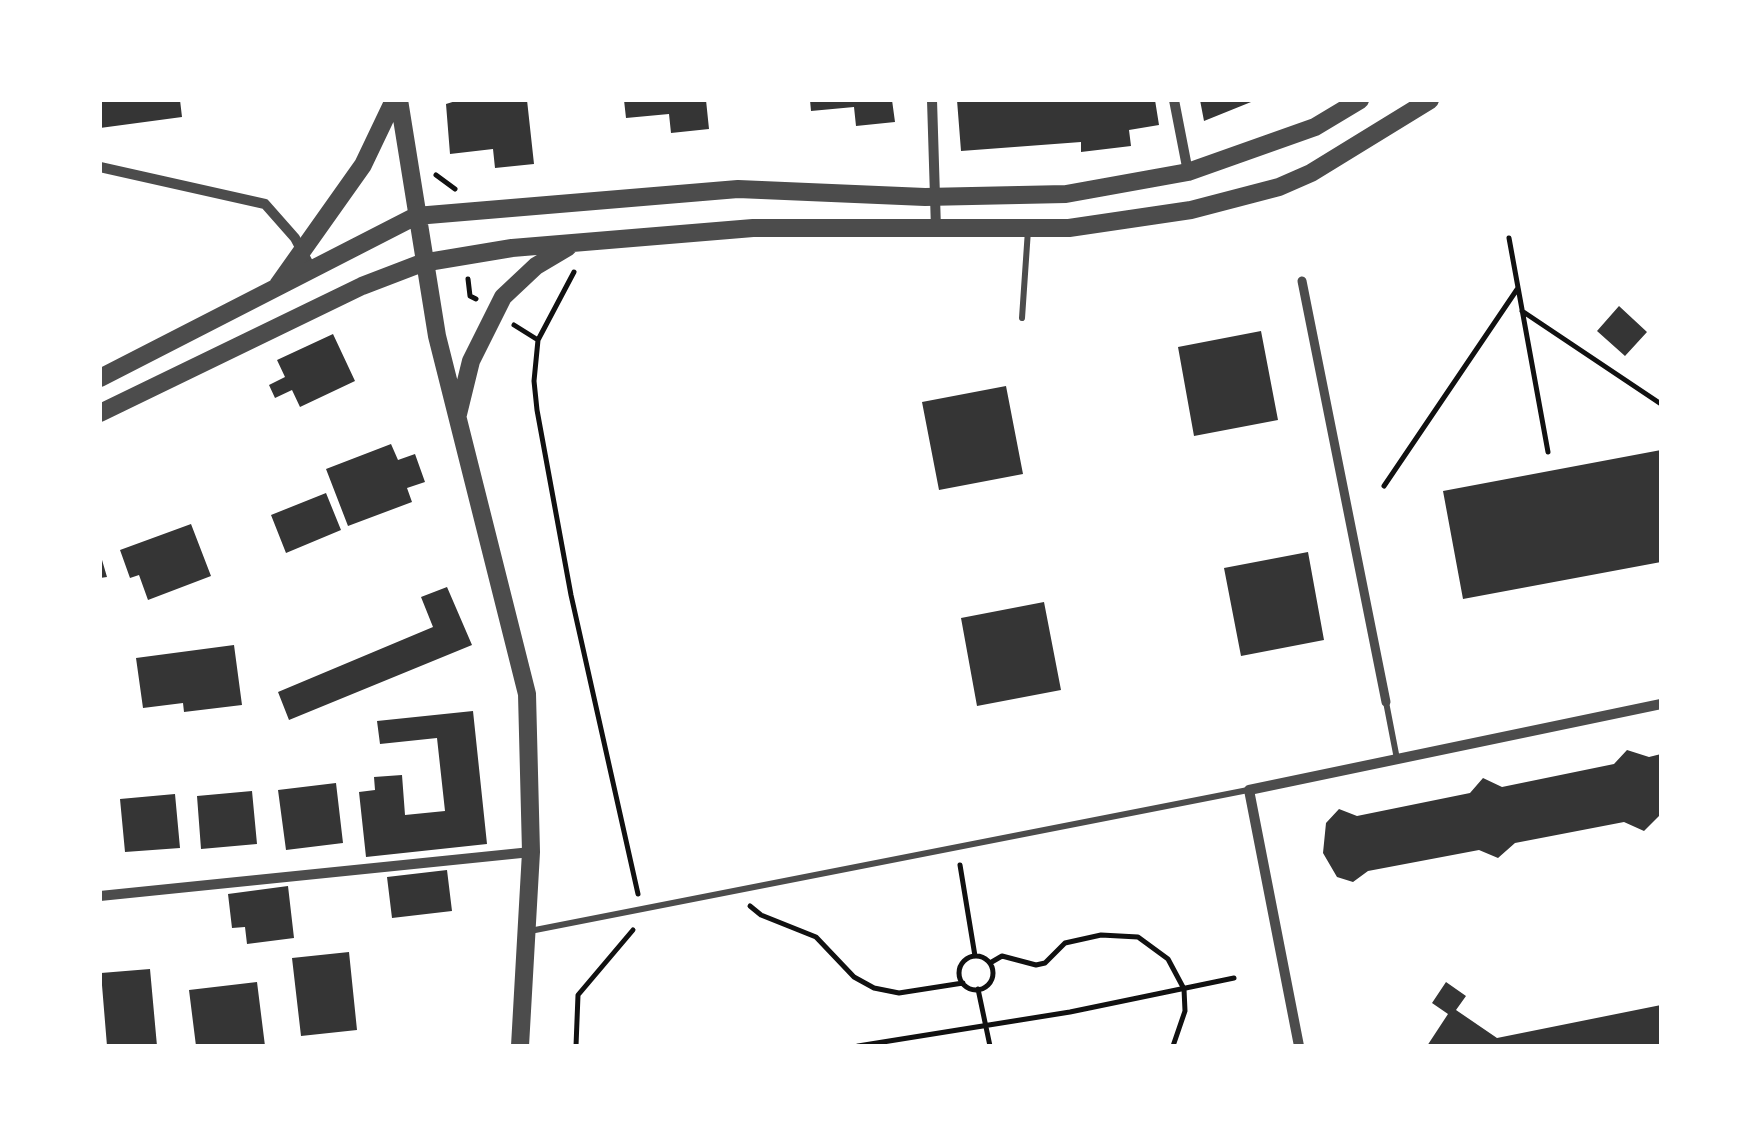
<!DOCTYPE html>
<style>
body{margin:0}
#map{position:relative;width:1761px;height:1146px;overflow:hidden;background:#fff;font-family:"Playfair Display",serif}
canvas{display:block}
.frame{position:absolute;inset:0;border:102px solid #fff;pointer-events:none}
</style>
<div id="map">
<canvas width="1761" height="1146"></canvas>
<div class="frame"></div>
</div>
<script>
const ctx = document.querySelector('canvas').getContext('2d');
ctx.lineJoin = 'round';
function fillPath(path, color) {
  ctx.fillStyle = color;
  ctx.fill(path, 'evenodd');
}
function poly(rows) {
  const path = new Path2D();
  for (const r of rows) {
    if (r.length === 3) {
      path.moveTo(r[0] + r[2], r[1]);
      path.arc(r[0], r[1], r[2], 0, 2 * Math.PI);
      continue;
    }
    path.moveTo(r[0], r[1]);
    for (let i = 2; i < r.length; i += 2) path.lineTo(r[i], r[i + 1]);
  }
  return path;
}
function trace(path, color, width, dash) {
  ctx.strokeStyle = color;
  ctx.lineWidth = width;
  ctx.lineCap = dash ? 'butt' : 'round';
  ctx.setLineDash(dash || []);
  ctx.stroke(path);
}
fillPath(poly([
 [100,100,180,100,182,117,100,128],
 [459,100,527,100,534,164,495,168,493,149,450,154,446,104],
 [624,100,706,100,709,129,671,133,669,114,626,118],
 [810,100,892,100,895,122,856,126,854,107,811,111],
 [957,100,1155,100,1159,125,1129,130,1131,146,1081,152,1081,142,961,151],
 [1200,100,1256,100,1204,121],
 [1619,306,1647,332,1625,356,1597,331],
 [1261,331,1278,420,1194,436,1178,347],
 [333,334,355,381,300,407,292,390,275,398,269,385,285,377,277,360],
 [1006,386,1023,474,939,490,922,402],
 [391,444,398,460,415,454,425,482,407,488,412,502,348,526,326,469],
 [1661,450,1661,562,1463,599,1443,491],
 [326,493,341,530,286,553,271,515],
 [191,524,211,576,148,600,139,575,130,578,120,550],
 [1308,552,1324,640,1241,656,1224,568],
 [100,553,107,577,100,578],
 [447,587,472,645,289,720,278,692,433,627,421,597],
 [1044,602,1061,690,977,706,961,618],
 [234,645,242,705,184,712,183,703,143,708,136,658],
 [473,711,487,844,366,857,359,792,375,790,374,777,402,775,405,815,445,811,437,738,380,744,377,721],
 [1627,750,1649,757,1661,754,1661,814,1644,831,1624,822,1515,843,1498,858,1479,850,1368,871,1353,882,1337,877,1323,853,1326,823,1339,809,1357,816,1470,793,1483,778,1502,787,1614,764],
 [336,783,343,843,286,850,278,790],
 [252,791,257,844,201,849,197,796],
 [175,794,180,848,125,852,120,799],
 [447,870,452,911,392,918,387,877],
 [288,886,294,938,247,944,245,927,232,928,228,894],
 [349,952,357,1030,301,1036,292,958],
 [150,969,157,1046,107,1046,101,973],
 [257,982,265,1046,196,1046,189,990],
 [1446,982,1466,996,1456,1010,1497,1038,1661,1005,1661,1046,1427,1046,1448,1014,1432,1003]
]), '#353535');
trace(poly([
 [436,175,455,189],
 [1509,238,1548,452],
 [468,279,470,296,476,299],
 [1522,311,1661,404],
 [514,325,538,340,534,381,537,410,571,595,638,894],
 [538,340,574,272],
 [1384,486,1518,288],
 [960,865,975,956],
 [750,906,761,915,816,937,854,977,874,988,899,993,963,983],
 [976,973,17],
 [990,963,1002,956,1036,965,1045,963,1065,943,1101,935,1138,937,1168,959,1184,989,1185,1011,1173,1046],
 [978,989,990,1046],
 [576,1046,578,995,633,930],
 [858,1046,1070,1012,1234,978]
]), '#111', 5);
trace(poly([
 [1022,318,1028,230],
 [1386,702,1397,759],
 [530,931,1248,790]
]), '#4c4c4c', 6);
trace(poly([
 [1302,281,1386,702]
]), '#4c4c4c', 9);
trace(poly([
 [932,100,936,229],
 [1174,100,1188,172],
 [100,167,265,204,295,238,312,270],
 [100,896,531,852],
 [1299,1046,1249,790,1661,704]
]), '#4c4c4c', 10);
trace(poly([
 [399,100,437,336,527,694,531,852,520,1046],
 [278,285,363,165,394,100],
 [100,378,416,216,738,189,925,197,1066,194,1188,172,1315,127,1360,100],
 [100,413,362,286,422,263,512,248,753,228,1069,228,1191,210,1279,187,1311,173,1430,100],
 [458,414,471,361,503,297,536,266,568,247]
]), '#4c4c4c', 18);
</script>
